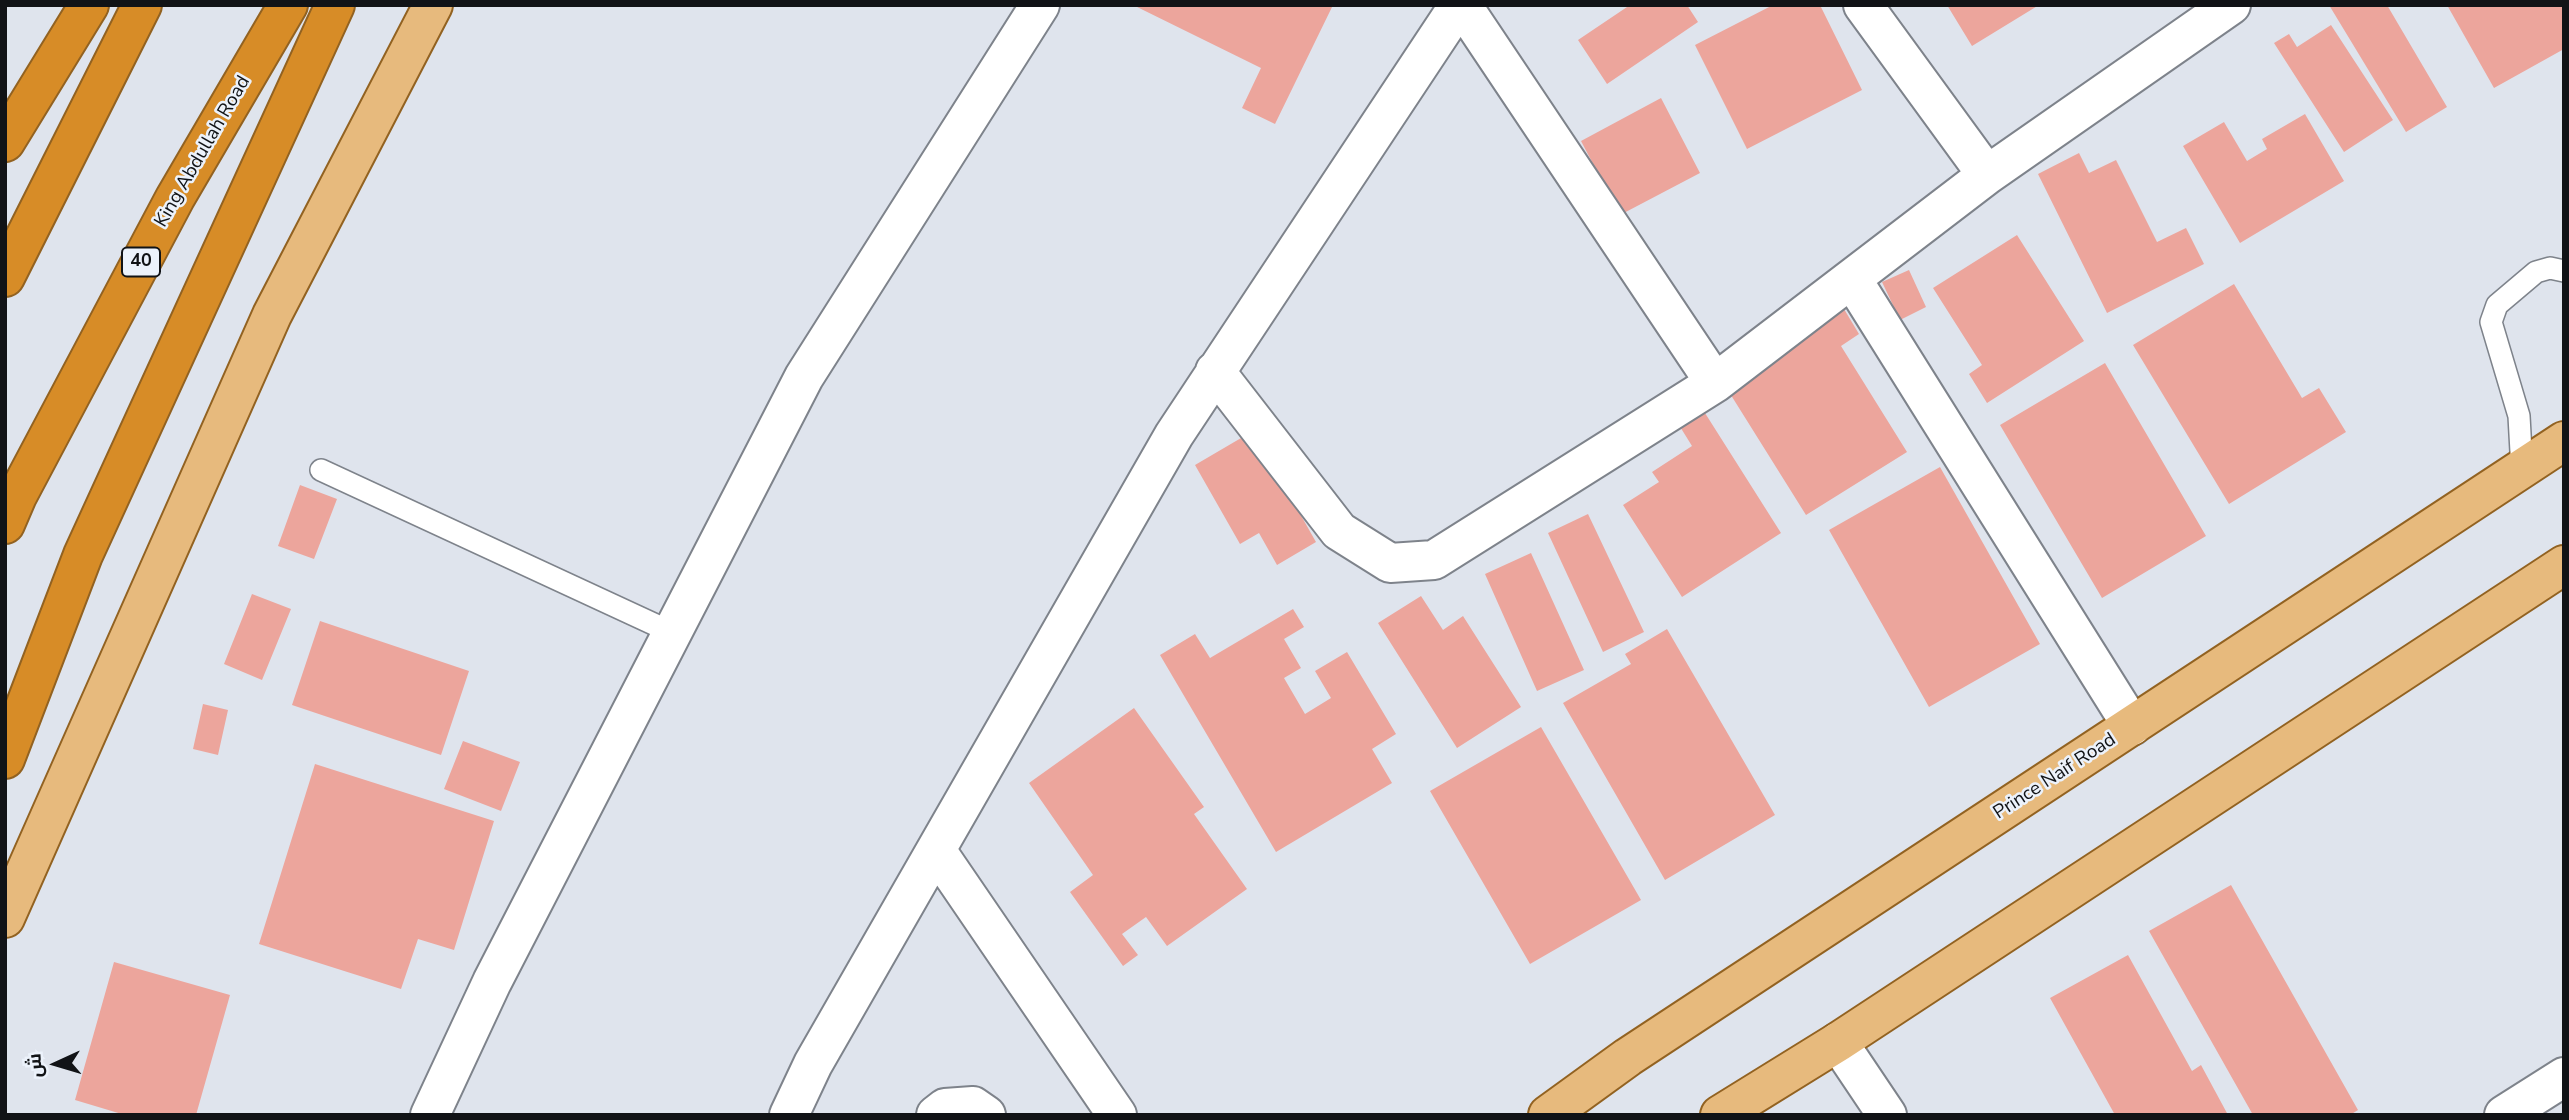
<!DOCTYPE html>
<meta charset="utf-8">
<style>
body{margin:0}
#map{position:relative;width:2569px;height:1120px;overflow:hidden;background:#dfe4ed;font-family:"Nunito Sans",Cairo,sans-serif}
canvas{display:block}
.frame{position:absolute;inset:0;border:7px solid #111316;pointer-events:none}
.north{position:absolute;left:21px;top:1029px;width:70px;height:70px;-webkit-text-stroke:5px #ecf2fb;paint-order:stroke;rotate:266deg;font-size:19px;font-weight:700;line-height:28px;text-align:center;color:#111316}
.north::after{content:'';display:block;margin:auto;width:24px;height:32px;background:#111316;clip-path:polygon(50% 0,100% 100%,50% 72%,0 100%)}
</style>
<div id="map">
<canvas width="2569" height="1120"></canvas>
<div class="frame"></div>
<div class="north">ش</div>
</div>
<script>
const ctx = document.querySelector('canvas').getContext('2d');
ctx.lineJoin = 'round';
function fillPath(path, color) {
  ctx.fillStyle = color;
  ctx.fill(path, 'evenodd');
}
function poly(rows) {
  const path = new Path2D();
  for (const r of rows) {
    path.moveTo(r[0], r[1]);
    for (let i = 2; i < r.length; i += 2) path.lineTo(r[i], r[i + 1]);
  }
  return path;
}
function trace(path, color, width, dash) {
  ctx.strokeStyle = color;
  ctx.lineWidth = width;
  ctx.lineCap = dash ? 'butt' : 'round';
  ctx.setLineDash(dash || []);
  ctx.stroke(path);
}
function label(font, color, halo, rows, align = 'center') {
  ctx.font = font + ' "Nunito Sans",sans-serif';
  ctx.lineWidth = 5;
  ctx.setLineDash([]);
  ctx.textBaseline = 'middle';
  ctx.strokeStyle = halo;
  ctx.fillStyle = color;
  for (const [text, x, y, turn = 0] of rows) {
    ctx.save();
    ctx.translate(x, y);
    ctx.rotate((+turn || 0) * Math.PI / 180);
    ctx.textAlign = isNaN(turn) ? turn : align;
    if (halo) ctx.strokeText(text, 0, 0);
    ctx.fillText(text, 0, 0);
    ctx.restore();
  }
}
fillPath(poly([
 [1133,5,1333,5,1275,124,1242,108,1261,68],
 [1630,5,1687,5,1698,22,1607,84,1578,40],
 [1773,5,1820,5,1862,90,1747,149,1695,45],
 [1947,5,2039,5,1972,46],
 [2329,5,2387,5,2447,107,2406,132],
 [2447,5,2564,5,2564,49,2494,88],
 [2331,25,2393,120,2344,152,2274,43,2289,34,2297,47],
 [1661,98,1700,173,1620,215,1581,141],
 [2305,114,2344,181,2240,243,2183,146,2224,122,2247,161,2267,149,2262,139],
 [2079,153,2089,173,2116,160,2157,242,2186,228,2204,264,2107,313,2038,174],
 [2017,235,2084,341,1987,403,1969,374,1982,365,1933,288],
 [1909,270,1926,307,1900,320,1882,282],
 [2234,284,2302,398,2319,388,2346,432,2229,504,2133,345],
 [1844,309,1859,334,1841,346,1907,452,1806,515,1724,384],
 [2105,363,2206,536,2102,598,2000,425],
 [1698,402,1781,533,1682,597,1623,505,1659,482,1652,472,1692,446,1674,417],
 [1253,431,1316,542,1277,565,1259,533,1240,544,1195,465],
 [1940,467,2040,644,1929,707,1829,530],
 [300,485,337,499,314,559,278,546],
 [1588,514,1644,632,1603,652,1548,533],
 [1531,553,1584,670,1537,691,1485,574],
 [252,594,291,609,262,680,224,664],
 [1421,596,1443,630,1463,616,1521,707,1457,748,1378,623],
 [1293,609,1304,627,1284,639,1301,668,1284,678,1305,714,1331,698,1315,671,1347,652,1396,734,1372,749,1392,783,1276,852,1160,655,1195,634,1210,658],
 [320,621,469,671,441,755,292,705],
 [1667,629,1775,815,1665,880,1563,703,1631,664,1625,654],
 [203,704,228,710,218,755,193,749],
 [1134,708,1204,807,1194,814,1247,889,1167,946,1146,917,1122,934,1138,955,1123,966,1070,892,1093,875,1029,783],
 [1541,727,1641,900,1530,964,1430,791],
 [463,741,520,762,501,811,444,789],
 [315,764,494,821,454,950,418,939,401,989,259,944],
 [2231,885,2358,1110,2350,1115,2253,1115,2149,931],
 [2128,955,2192,1071,2201,1065,2228,1115,2115,1115,2050,998],
 [114,962,230,995,196,1115,125,1115,75,1100]
]), '#eca59c');
const service = poly([
 [321,470,673,633],
 [2522,470,2519,416,2491,322,2497,305,2536,272,2550,268,2564,271]
]);
const minor = poly([
 [1462,5,1715,383],
 [1863,5,1987,175],
 [1852,279,2132,726],
 [1215,371,1339,531,1390,563,1434,560,1715,383,1987,175,2231,5],
 [936,850,1117,1115],
 [1838,1042,1887,1115],
 [430,1115,492,982,804,377,1040,5],
 [789,1115,813,1064,1174,435,1459,5],
 [936,1115,945,1108,973,1106,986,1115],
 [2504,1115,2564,1077]
]);
const primary = poly([
 [5,918,272,315,433,5],
 [1548,1115,1628,1057,2564,441],
 [1720,1115,1838,1042,2564,565]
]);
const motorway = poly([
 [5,142,89,5],
 [5,277,142,5],
 [5,524,17,496,175,198,288,5],
 [5,759,83,555,335,5]
]);
trace(service, '#7e838b', 24);
trace(minor, '#7e838b', 42);
trace(primary, '#926221', 42);
trace(motorway, '#926221', 42);
trace(service, '#fff', 21);
trace(minor, '#fff', 38);
trace(primary, '#e7ba7d', 38);
trace(motorway, '#d78c27', 38);
for (const [x, y, w] of [
 [141,262,38]
]) {
  const box = new Path2D();
  box.roundRect(x - w / 2, y - 14.5, w, 29, 5);
  ctx.fillStyle = '#ecf2fb';
  ctx.fill(box);
  trace(box, '#111316', 2);
}
label('bold 18px', '#111316', null, [
 ["40",141,262]
]);
label('19px', '#111316', '#ecf2fb', [
 ["King Abdullah Road",203,152,-60],
 ["Prince Naif Road",2055,777,-33]
]);
</script>
